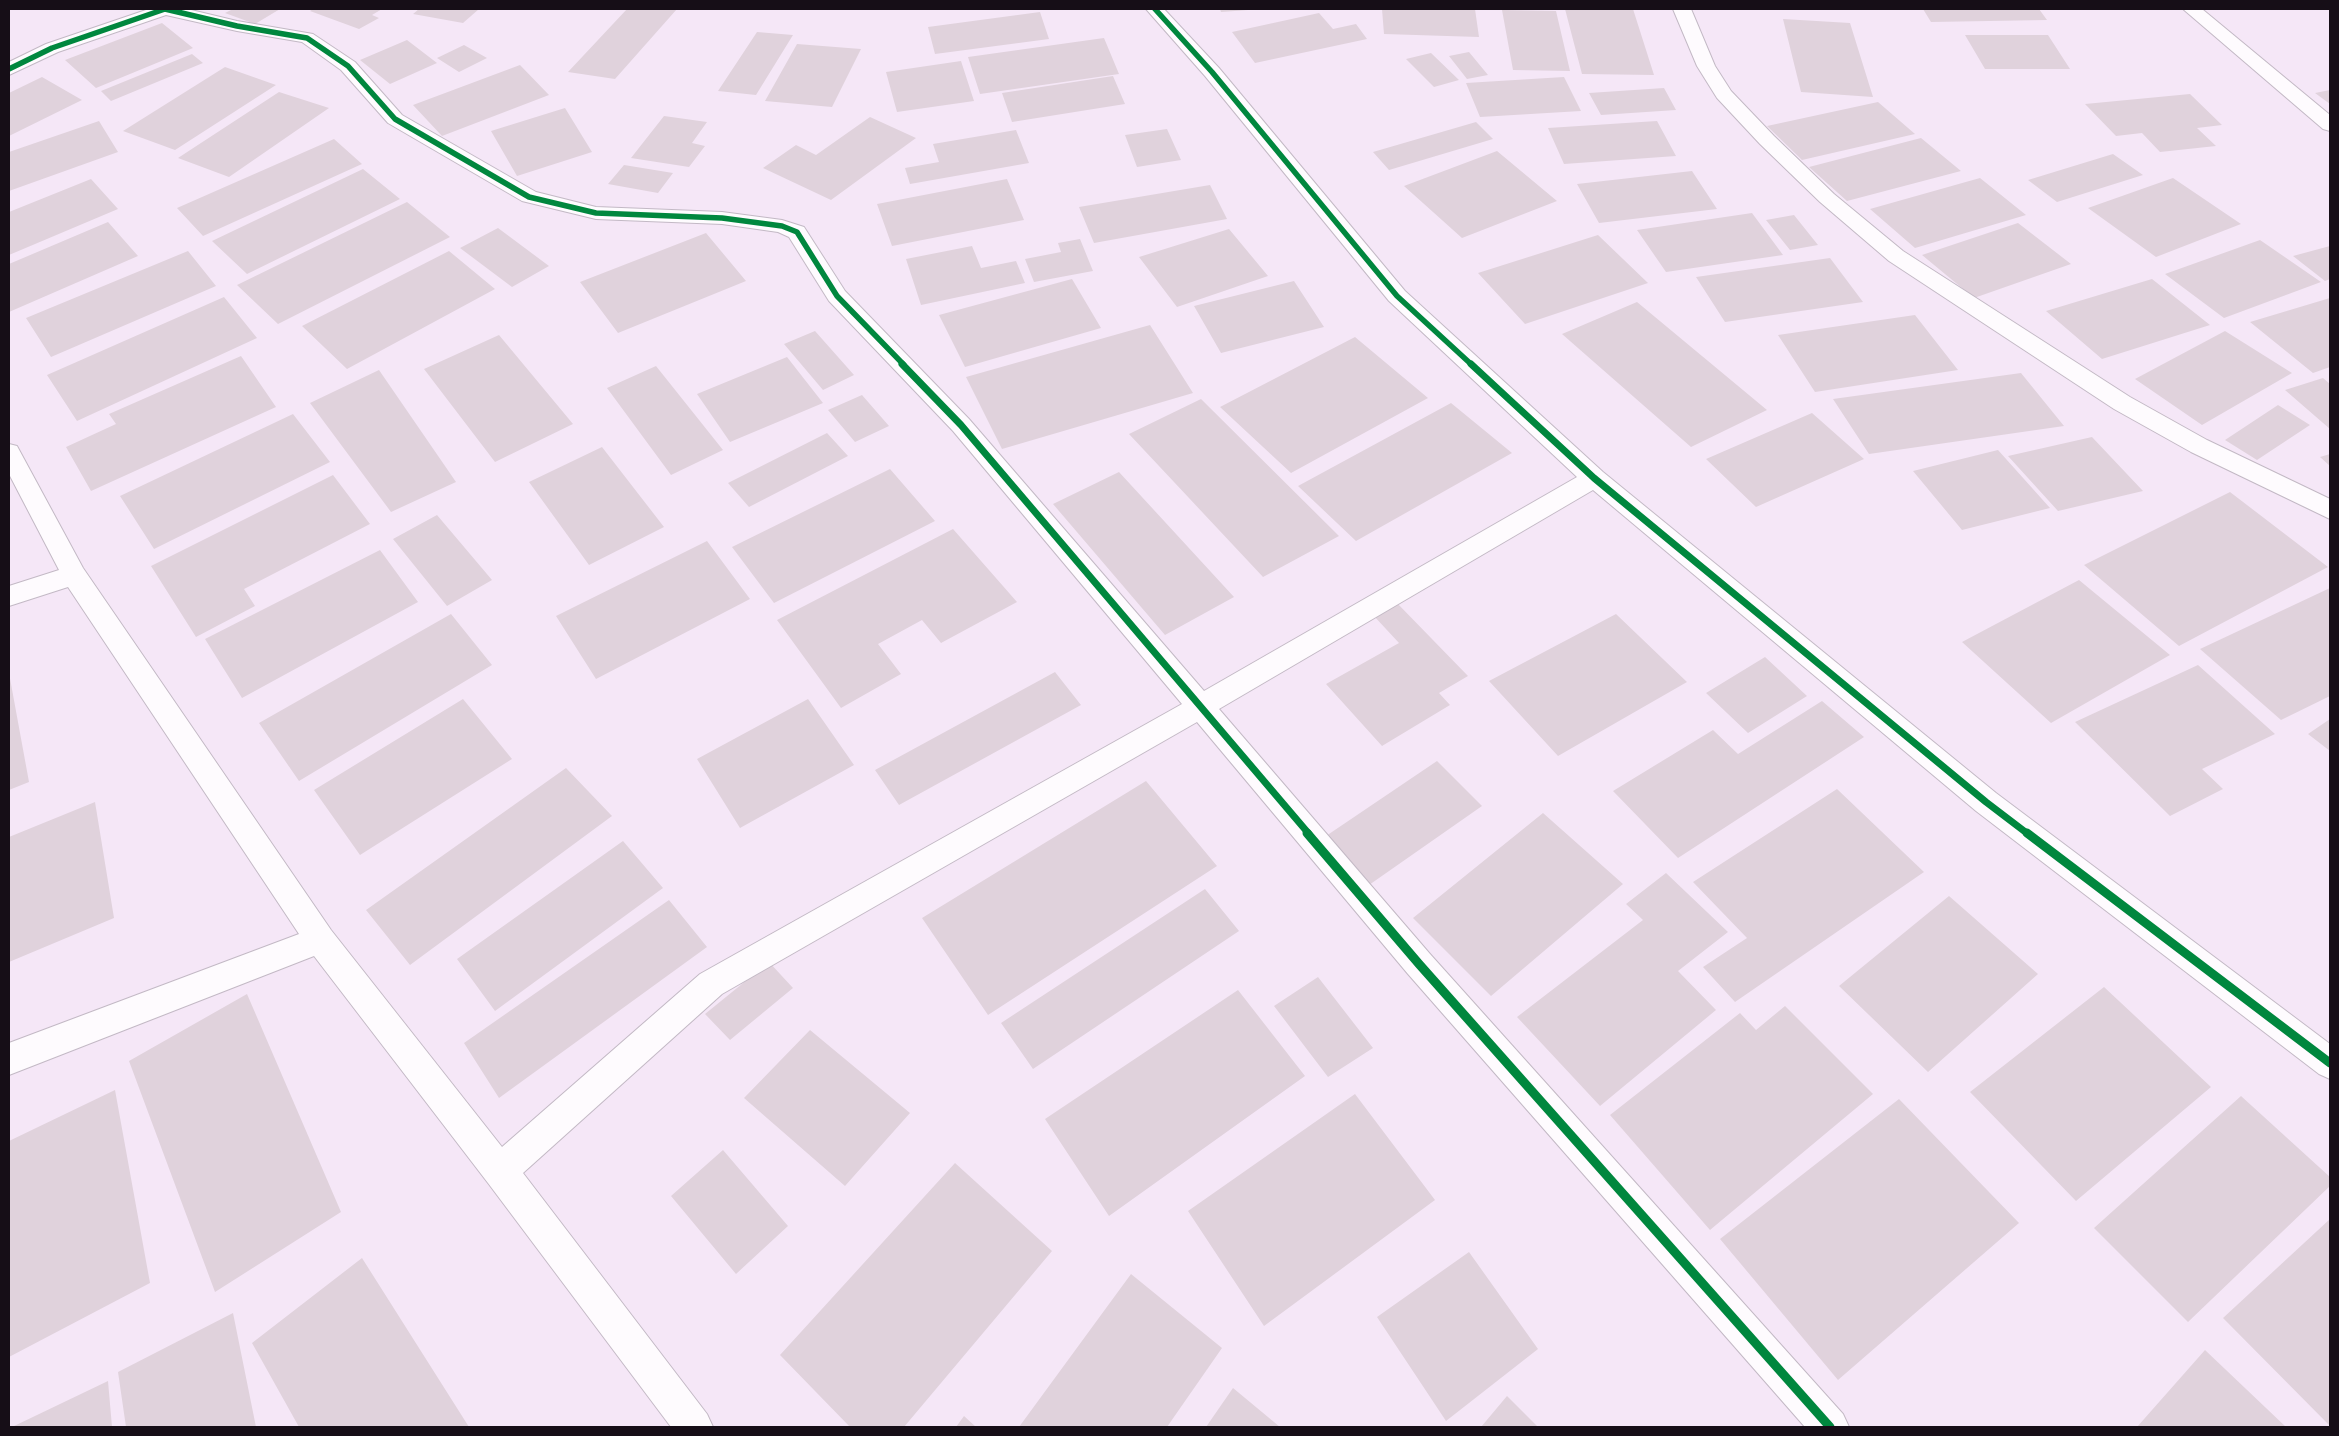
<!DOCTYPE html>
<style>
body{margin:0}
#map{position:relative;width:2339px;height:1436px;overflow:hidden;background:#f5e7f7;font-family:Barlow,sans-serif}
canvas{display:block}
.frame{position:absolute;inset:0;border:10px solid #160e17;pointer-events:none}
</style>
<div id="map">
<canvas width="2339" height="1436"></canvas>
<div class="frame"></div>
</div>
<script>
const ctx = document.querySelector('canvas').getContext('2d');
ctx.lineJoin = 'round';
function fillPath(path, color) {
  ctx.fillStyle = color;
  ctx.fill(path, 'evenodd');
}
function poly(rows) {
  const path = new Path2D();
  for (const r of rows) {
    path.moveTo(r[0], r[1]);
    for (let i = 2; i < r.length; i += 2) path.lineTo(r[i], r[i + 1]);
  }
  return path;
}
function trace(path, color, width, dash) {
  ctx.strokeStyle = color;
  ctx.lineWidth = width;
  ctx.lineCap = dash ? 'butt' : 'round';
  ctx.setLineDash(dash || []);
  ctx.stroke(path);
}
fillPath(poly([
 [233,9,280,9,255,24,225,13],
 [313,9,382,9,372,15,379,18,359,29,310,11],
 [419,9,479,9,463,23,413,14],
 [627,9,677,9,615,79,568,72],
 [1220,9,1248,9,1248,10,1221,12],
 [1382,9,1475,9,1479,37,1384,34],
 [1565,9,1633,9,1654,75,1582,74],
 [1923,9,2039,9,2047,20,1931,22],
 [1502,10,1556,11,1570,71,1513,70],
 [1040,12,1049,39,935,54,928,27],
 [1319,13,1333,29,1356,24,1367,39,1255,63,1232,32],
 [1783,19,1850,23,1873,97,1801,92],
 [162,23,193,48,96,88,65,60],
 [757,32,793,35,756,95,718,91],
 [1965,35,2048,35,2070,69,1985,69],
 [1104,38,1119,74,980,94,968,57],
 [407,40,437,63,390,84,360,60],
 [797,44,861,49,832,107,765,101],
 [464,45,487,58,459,72,437,58],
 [1469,52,1488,75,1467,79,1449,56],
 [1431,53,1459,80,1434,87,1406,59],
 [192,54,203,63,111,101,101,91],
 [961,61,974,101,897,112,886,72],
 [520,65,549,95,442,136,413,105],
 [225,67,276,85,175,150,123,131],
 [1113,76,1125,104,1012,122,1002,93],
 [42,77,82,100,9,136,9,93],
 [1564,77,1581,111,1480,117,1466,83],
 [1664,88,1676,110,1601,115,1589,93],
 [2330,90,2330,104,2315,93],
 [279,92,329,108,229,177,178,158],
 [2190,94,2222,125,2197,128,2216,146,2160,152,2142,133,2116,136,2085,104],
 [1878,102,1915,134,1802,160,1767,126],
 [565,108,592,152,517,176,491,131],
 [664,116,707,122,692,143,705,146,689,167,631,158],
 [870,117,916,138,831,200,763,168,796,145,816,155],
 [99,121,118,152,9,191,9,152],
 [1657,121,1676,156,1564,164,1548,128],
 [1476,122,1493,139,1389,170,1373,152],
 [1167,129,1181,160,1137,167,1125,135],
 [1016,130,1029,163,910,184,905,168,939,162,933,144],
 [1921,138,1961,171,1847,201,1809,167],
 [334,139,362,164,203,236,177,208],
 [1497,151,1557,201,1462,238,1404,186],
 [2113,154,2143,175,2057,202,2028,180],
 [624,165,673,173,658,193,608,184],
 [363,169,400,199,247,274,212,241],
 [1692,171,1717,209,1599,223,1577,184],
 [1980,178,2026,215,1915,248,1870,209],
 [2173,178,2241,224,2156,257,2088,208],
 [91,179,118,209,9,255,9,212],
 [1007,179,1024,220,892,246,877,204],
 [1210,185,1227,219,1094,243,1079,207],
 [407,202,450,237,278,324,237,285],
 [1752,213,1783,255,1666,272,1637,230],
 [1794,215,1818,245,1790,250,1766,220],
 [108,222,138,256,9,312,9,264],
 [2018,223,2071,264,1974,298,1922,255],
 [498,228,549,266,512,287,460,248],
 [1229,229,1268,276,1177,307,1139,257],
 [706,233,746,281,618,333,580,282],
 [1598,235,1648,283,1525,324,1478,273],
 [1080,239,1093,271,1034,282,1025,259,1061,252,1058,243],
 [2260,240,2321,282,2224,318,2165,274],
 [972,246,981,268,1016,261,1025,283,921,305,906,259],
 [2330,246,2330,279,2325,281,2293,256],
 [188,251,216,286,51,357,26,318],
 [449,251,495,289,347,369,302,326],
 [1830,258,1863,302,1725,322,1696,277],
 [1072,279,1101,328,965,367,939,315],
 [2152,279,2210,325,2102,359,2046,311],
 [1294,281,1324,327,1221,353,1194,306],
 [224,297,257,338,77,421,47,375],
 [2330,298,2330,367,2313,373,2250,322],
 [1637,302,1767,410,1691,447,1562,334],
 [1915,315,1958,370,1815,392,1778,335],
 [1150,325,1193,393,1002,449,966,377],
 [815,331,854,375,823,390,784,344],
 [2225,331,2292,373,2202,425,2135,379],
 [499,335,573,424,495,462,424,369],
 [1355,337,1428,398,1291,473,1220,407],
 [241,356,276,407,91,491,66,447,116,424,109,414],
 [787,357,823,403,730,442,697,394],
 [656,366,723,450,671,475,607,388],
 [379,370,456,482,391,512,310,403],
 [2021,373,2064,426,1869,454,1833,399],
 [2323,378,2330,384,2330,429,2285,390],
 [862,395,889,426,855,442,828,410],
 [1201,399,1339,536,1263,577,1129,434],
 [1451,403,1512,453,1356,541,1298,486],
 [2278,405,2310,425,2257,460,2225,440],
 [1812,413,1864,459,1756,507,1706,459],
 [293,414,330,462,154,549,120,496],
 [827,433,848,456,749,507,728,483],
 [2092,437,2143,491,2058,511,2008,456],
 [602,447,664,527,589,565,529,482],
 [1998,450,2050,508,1962,530,1913,471],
 [2330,454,2330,466,2320,457],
 [890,469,935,521,774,603,732,547],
 [1119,472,1234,597,1165,635,1053,504],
 [333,475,370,524,244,589,255,606,196,637,151,566],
 [2230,492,2328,567,2179,646,2084,565],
 [437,515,492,580,447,606,393,539],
 [953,529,1017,602,941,643,922,620,878,644,901,674,841,708,777,620],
 [707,541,750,599,596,679,556,616],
 [380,550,418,602,242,698,205,639],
 [2079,580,2170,655,2051,723,1962,642],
 [2330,588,2330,696,2281,720,2200,649],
 [1396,602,1468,676,1439,693,1450,705,1382,746,1326,684,1399,643,1373,615],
 [451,614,492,665,299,781,259,723],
 [1616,614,1687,682,1558,756,1489,681],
 [1765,657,1807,696,1748,733,1706,693],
 [2198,665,2275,734,2202,769,2223,789,2170,816,2075,722],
 [1055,672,1081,705,899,805,875,770],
 [9,673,29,782,9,790],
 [463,699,512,759,360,855,314,790],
 [808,699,854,765,740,828,697,759],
 [1822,701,1864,737,1678,858,1613,791,1713,730,1738,754],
 [2330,719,2330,751,2308,734],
 [1437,761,1482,806,1369,885,1326,836],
 [566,768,612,816,410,965,366,910],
 [1146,781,1217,866,988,1015,922,918],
 [1837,789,1924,872,1735,1002,1703,967,1747,938,1693,882],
 [95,802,114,918,9,962,9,837],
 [1543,813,1623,884,1491,996,1413,918],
 [623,841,663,888,495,1011,457,959],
 [1666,873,1728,932,1678,971,1716,1010,1600,1106,1517,1017,1643,920,1626,904],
 [1205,889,1239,931,1033,1069,1001,1023],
 [1949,896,2038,974,1928,1072,1839,986],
 [669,900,707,947,499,1098,464,1043],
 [769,962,793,988,730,1040,705,1014],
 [1318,977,1373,1048,1328,1077,1274,1006],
 [2104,987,2211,1087,2076,1201,1970,1092],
 [1238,990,1305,1076,1109,1216,1045,1119],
 [247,994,341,1212,215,1292,129,1061],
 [1785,1006,1873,1094,1710,1230,1610,1115,1740,1013,1756,1030],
 [810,1030,910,1113,845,1186,744,1098],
 [115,1090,150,1283,9,1357,9,1141],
 [1355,1094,1435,1200,1264,1326,1188,1211],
 [2241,1096,2330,1177,2330,1186,2188,1322,2094,1228],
 [1899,1099,2019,1223,1838,1380,1720,1239],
 [723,1150,788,1226,736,1274,671,1196],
 [955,1163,1052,1251,904,1427,850,1427,780,1355],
 [2330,1219,2330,1426,2223,1318],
 [1469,1252,1538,1349,1446,1421,1377,1317],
 [362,1258,469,1427,299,1427,252,1343],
 [1131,1274,1222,1348,1167,1427,1019,1427],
 [233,1313,256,1427,126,1427,118,1372],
 [2205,1350,2286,1427,2137,1427],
 [108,1381,112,1427,12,1427],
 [1233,1388,1280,1427,1206,1427],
 [1507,1396,1538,1427,1481,1427],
 [964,1416,976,1427,956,1427]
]), '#e0d2dc');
const minor = poly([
 [149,9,187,9,237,21,313,34,355,62,402,115,536,192,596,207,722,212,782,220,804,227,845,291,969,419,1204,691,1577,477,1389,301,1205,76,1146,9,1164,9,1219,68,1405,291,1603,472,1996,793,2330,1044,2330,1079,2319,1074,1976,811,1593,490,1219,709,1430,954,1843,1414,1849,1427,1805,1427,1408,974,1197,722,722,994,523,1173,707,1414,713,1427,671,1427,488,1183,314,956,9,1075,9,1043,299,934,68,587,9,606,9,586,59,570,9,474,9,444,17,446,83,568,331,930,502,1147,700,974,1182,704,953,431,829,301,789,237,778,232,722,224,596,219,522,201,388,123,341,70,302,42,237,31,166,15,58,52,9,75,9,62,46,44,149,9],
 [1673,9,1691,9,1715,66,1731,91,1774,136,1834,194,1903,251,2130,397,2207,440,2330,499,2330,519,2191,452,2114,409,1889,261,1820,202,1760,144,1717,98,1697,66,1673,9],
 [2183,9,2202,9,2330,115,2330,131,2323,129,2183,9]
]);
trace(minor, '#c3b9c5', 2);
fillPath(minor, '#fefbfe');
trace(poly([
 [1155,9,1212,72,1397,296,1472,365],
 [9,69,52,48,165,9,237,26,307,38,348,66,395,119,529,197,596,213,722,218,782,226,797,232,837,296,904,365]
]), '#00873e', 5.5);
trace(poly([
 [902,364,961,425,1309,834],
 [1471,364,1594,478,1986,802,2028,834]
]), '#00873e', 7);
trace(poly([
 [1307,833,1419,964,1830,1427],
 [2027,833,2330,1063]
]), '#00873e', 9);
</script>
